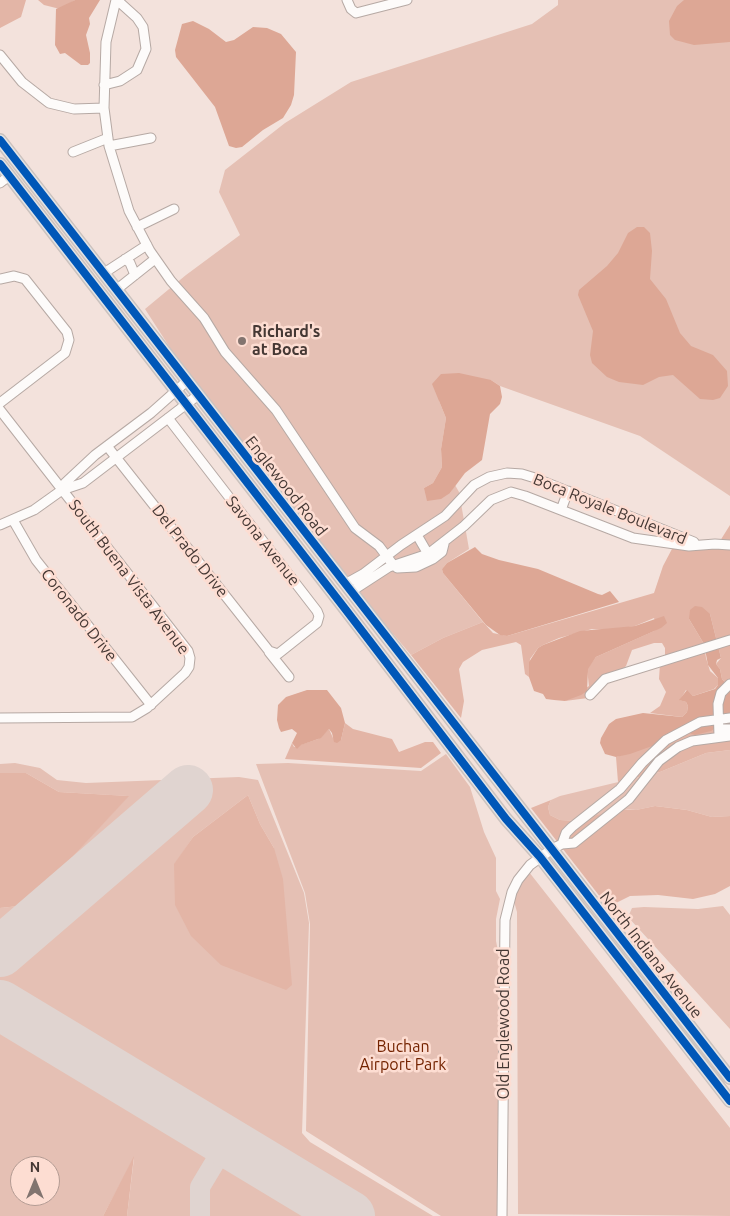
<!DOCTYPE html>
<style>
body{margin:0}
#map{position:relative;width:730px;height:1216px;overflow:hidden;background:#f3e2dc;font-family:Ubuntu,sans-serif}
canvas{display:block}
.north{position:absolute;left:10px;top:1156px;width:50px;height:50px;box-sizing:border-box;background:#fdddd2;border:1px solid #b39b93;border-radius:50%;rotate:0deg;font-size:14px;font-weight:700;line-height:20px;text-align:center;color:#453834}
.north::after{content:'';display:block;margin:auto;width:18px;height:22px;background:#82746f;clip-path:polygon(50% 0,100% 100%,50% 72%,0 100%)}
</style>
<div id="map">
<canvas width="730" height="1216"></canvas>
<div class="north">N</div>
</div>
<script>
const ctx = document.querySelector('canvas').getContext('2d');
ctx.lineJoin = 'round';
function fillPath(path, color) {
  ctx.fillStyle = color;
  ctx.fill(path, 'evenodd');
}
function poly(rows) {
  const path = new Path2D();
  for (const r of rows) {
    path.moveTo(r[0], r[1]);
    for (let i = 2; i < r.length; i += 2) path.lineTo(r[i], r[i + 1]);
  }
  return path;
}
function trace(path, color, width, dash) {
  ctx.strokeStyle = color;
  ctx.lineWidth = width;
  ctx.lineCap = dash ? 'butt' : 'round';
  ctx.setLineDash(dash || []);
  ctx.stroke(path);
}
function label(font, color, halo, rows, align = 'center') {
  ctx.font = font + ' Ubuntu,sans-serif';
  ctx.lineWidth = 5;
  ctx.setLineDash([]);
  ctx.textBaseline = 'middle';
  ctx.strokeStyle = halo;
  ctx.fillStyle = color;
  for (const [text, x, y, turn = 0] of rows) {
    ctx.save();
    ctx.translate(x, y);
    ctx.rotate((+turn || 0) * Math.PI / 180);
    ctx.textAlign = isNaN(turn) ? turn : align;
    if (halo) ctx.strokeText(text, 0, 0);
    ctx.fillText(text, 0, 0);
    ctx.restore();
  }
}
fillPath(poly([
 [558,0,730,0,730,496,640,436,500,386,491,380,439,401,446,418,441,449,442,467,433,483,424,488,450,493,455,485,459,492,469,549,447,563,442,569,443,573,483,622,443,638,411,655,355,589,194,385,145,309,186,275,240,235,219,192,225,170,285,123,351,82,532,24,558,5],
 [730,750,730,816,712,817,687,810,655,806,636,810,627,809,577,821,560,820,550,815,548,807,551,800,560,796,660,772,706,753],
 [446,754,470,787,484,832,496,858,496,891,500,899,496,919,496,941,499,956,498,1216,441,1216,306,1131,310,924,305,893,256,764,288,763,421,771],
 [15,763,40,768,57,780,86,783,239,777,258,780,304,893,309,923,302,1133,310,1142,433,1216,127,1216,134,1158,103,1216,0,1216,0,908,28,905,128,796,59,792,26,773,0,773,0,764],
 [248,795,260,824,274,848,175,905,175,864,193,837],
 [20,1166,50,1166,50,1196,20,1196],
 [529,872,730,1128,730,1216,518,1214,517,912,513,898],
 [723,906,730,915,730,1029,628,917,632,908,644,907,698,909]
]), '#e5c0b4');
fillPath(poly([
 [0,0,26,0,21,17,0,28],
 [38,0,75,0,60,9,44,5],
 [730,525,730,687,722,679,720,669,716,664,721,658,710,614,689,619,704,644,706,658,710,671,718,678,718,685,714,689,693,696,686,690,680,700,686,702,688,706,687,712,682,717,650,713,660,706,666,692,659,679,660,664,665,656,665,648,662,643,654,643,632,650,626,666,588,698,565,701,589,686,587,669,596,657,654,631,658,628,654,618,635,626,610,630,592,629,559,638,543,645,538,648,530,659,529,677,525,674,521,645,516,642,482,650,463,662,459,669,464,701,461,718,411,655,443,638,483,622,493,633,507,636,654,593,663,566,673,547,715,549],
 [716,721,730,721,730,750,706,753,660,772,618,782,616,757,688,733,698,734],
 [345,723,353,729,392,739,399,752,425,742,433,742,441,753,421,768,285,759,292,743,294,747,318,739,329,729,333,738,341,740],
 [0,773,26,773,59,792,129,796,28,905,0,908],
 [248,795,260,824,274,848,283,879,292,985,286,990,221,965,191,936,175,905,174,864,193,837],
 [551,800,548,807,550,815,560,820,577,821,618,809,636,810,655,806,687,810,712,817,730,816,730,886,715,894,693,899,658,895,630,896,608,907,531,808],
 [134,1156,127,1216,103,1216]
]), '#e3b5a6');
fillPath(poly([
 [75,0,100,0,89,18,90,24,86,35,90,53,90,63,88,65,81,65,65,53,60,54,55,45,56,9],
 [684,0,730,0,730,42,694,45,675,40,670,35,669,21,677,6],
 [193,21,209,29,226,42,234,40,253,27,267,28,281,34,296,52,294,95,291,105,283,118,263,130,242,147,236,148,229,146,215,107,176,57,175,50,182,24],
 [637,227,644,227,650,233,652,251,650,279,666,299,680,333,691,346,713,355,727,371,728,386,720,398,713,400,700,399,673,375,659,377,643,385,619,382,607,377,592,363,590,355,593,331,578,295,579,290,607,266,618,253,628,233],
 [459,373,491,380,500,386,502,397,500,404,490,414,482,460,465,473,450,493,441,499,427,501,424,488,433,483,442,467,441,449,446,418,432,384,441,374],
 [475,547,482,554,499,560,538,569,598,594,602,595,610,591,619,602,507,636,500,635,486,625,443,573,442,569,447,563],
 [695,606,702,607,710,614,721,658,717,660,716,664,720,669,722,679,730,687,730,721,725,721,711,731,695,735,688,733,630,754,616,757,605,754,600,743,601,738,609,724,616,719,643,713,682,717,687,712,688,706,686,702,679,700,687,690,693,696,715,689,718,685,718,678,708,665,704,644,689,619,690,610],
 [664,616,667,623,661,628,596,657,588,669,587,691,581,695,565,701,554,700,546,699,543,694,534,691,529,677,529,662,538,648,543,645,580,631,635,626],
 [307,690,327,690,341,708,345,723,341,740,337,743,334,742,332,733,329,729,321,738,301,745,297,749,292,743,297,733,292,729,281,732,279,728,277,720,278,705,286,697]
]), '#dda795');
trace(poly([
 [200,1216,200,1187,227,1142]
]), '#e0d4d0', 20);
trace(poly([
 [0,952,188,790],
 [0,1005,350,1216]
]), '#e0d4d0', 50);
const minor = poly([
 [116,0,106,42,104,108,109,146,129,211,150,251,171,281,204,318,225,352,276,410,355,528,379,546,394,566],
 [347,0,351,9,356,13,407,0],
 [0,55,22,82,49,103,74,109,104,108],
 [104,85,120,81,137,70,146,49,143,27,137,18,117,0],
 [109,146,151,138],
 [73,152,108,138],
 [0,183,9,176],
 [137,227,174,209],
 [125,259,130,263,135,275],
 [104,273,147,245],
 [0,279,14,276,25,279,67,332,69,340,65,353,0,403],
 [116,290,155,259],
 [0,410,188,651,190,658,189,667,185,673,147,708,132,717,0,718],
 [107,446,269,651,278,654,317,623,319,616,317,611,168,418],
 [62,490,65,483,95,455,151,413,187,381],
 [561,510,568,491],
 [13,520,36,560,151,705],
 [0,525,34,510,62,490,83,483,197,396],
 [417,535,428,554],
 [397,568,416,567,433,559,442,552,444,544],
 [345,584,363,574,401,545,445,516,474,485,489,477,507,473,522,474,535,478,694,542],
 [352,591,389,567,428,554,464,526,491,500,511,492,525,496,633,538,689,546,715,544,730,545],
 [269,652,289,677],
 [590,695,605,679,730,640],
 [719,729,730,729],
 [719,736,718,704,721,693,730,684],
 [562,844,566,833,572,827,620,789,642,763,666,740,700,722,730,718],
 [502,1216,505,920,512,892,518,880,530,865,552,849,562,844,574,843,629,799,659,761,678,747,692,741,730,736]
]);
const major = poly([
 [0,140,730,1078],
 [0,164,346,610,506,819,540,857,730,1101]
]);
trace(minor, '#b6a9a4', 11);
trace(major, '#cbc2be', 14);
trace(minor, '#fdfbfa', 9);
trace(major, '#e2e4e6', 11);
trace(poly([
 [0,140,730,1078],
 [0,164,346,610,506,819,540,857,730,1101]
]), '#0057b8', 8);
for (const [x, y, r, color] of [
 [242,341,5,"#82746f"]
]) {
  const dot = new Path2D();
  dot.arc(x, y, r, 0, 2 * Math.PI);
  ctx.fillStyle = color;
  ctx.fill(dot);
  trace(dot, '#fdddd2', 2);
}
label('bold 16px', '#453834', '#fdddd2', [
 ["Richard's",252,332],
 ["at Boca",252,350]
], 'left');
label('16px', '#453834', '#fdddd2', [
 ["Englewood Road",286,486,52],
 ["Boca Royale Boulevard",610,509,22],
 ["Savona Avenue",263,541,52],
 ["Del Prado Drive",190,551,52],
 ["South Buena Vista Avenue",129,577,53],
 ["Coronado Drive",79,615,52],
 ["North Indiana Avenue",651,955,52],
 ["Old Englewood Road",504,1024,-90]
]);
label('16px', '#742300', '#fdddd2', [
 ["Buchan",403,1047],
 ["Airport Park",403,1065]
]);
</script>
